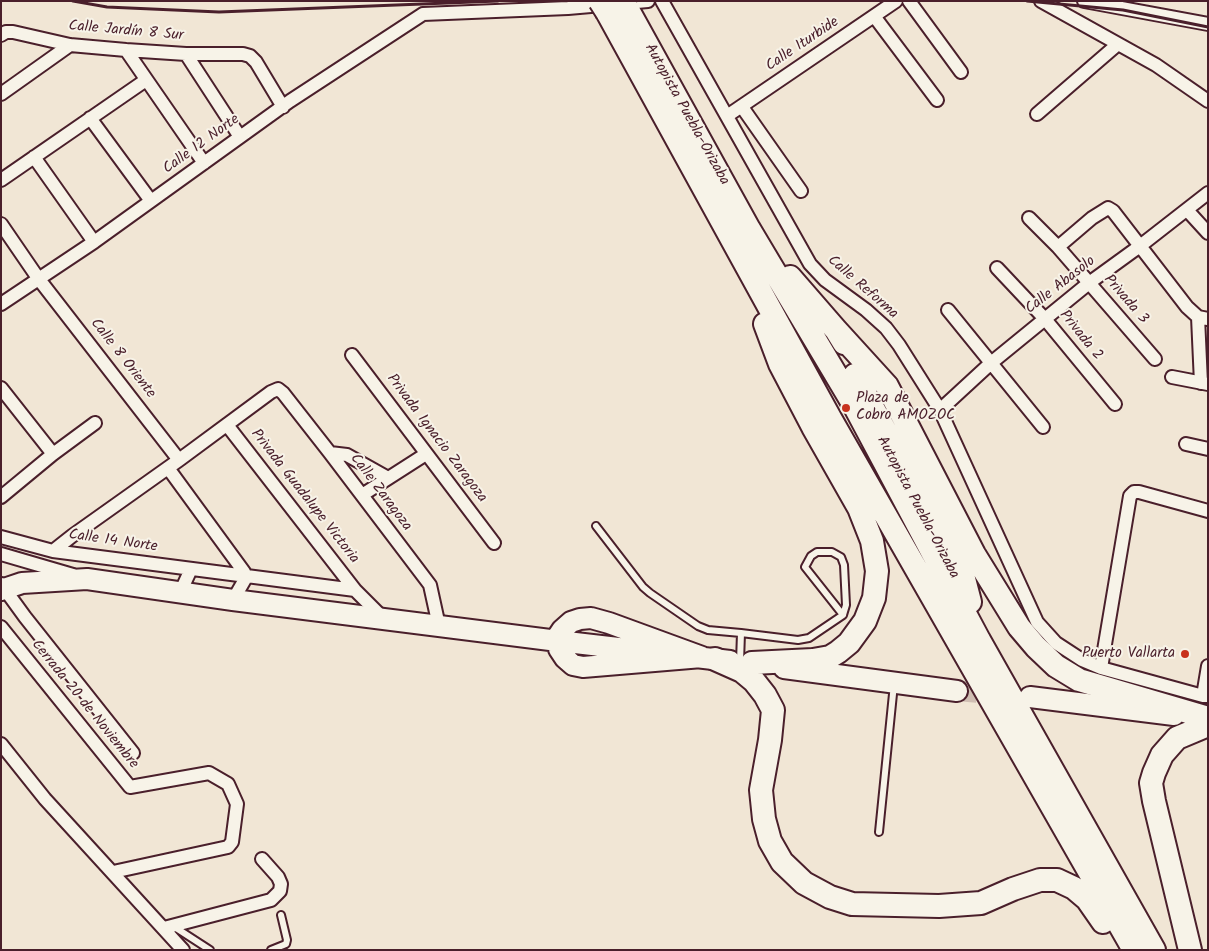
<!DOCTYPE html>
<meta charset="utf-8">
<style>
body{margin:0}
#map{position:relative;width:1209px;height:951px;overflow:hidden;background:#f1e6d5;font-family:Kalam,sans-serif}
canvas{display:block}
.frame{position:absolute;inset:0;border:2px solid #4a1f2b;pointer-events:none}
</style>
<div id="map">
<canvas width="1209" height="951"></canvas>
<div class="frame"></div>
</div>
<script>
const ctx = document.querySelector('canvas').getContext('2d');
ctx.lineJoin = 'round';
function poly(rows) {
  const path = new Path2D();
  for (const r of rows) {
    path.moveTo(r[0], r[1]);
    for (let i = 2; i < r.length; i += 2) path.lineTo(r[i], r[i + 1]);
  }
  return path;
}
function trace(path, color, width, dash) {
  ctx.strokeStyle = color;
  ctx.lineWidth = width;
  ctx.lineCap = dash ? 'butt' : 'round';
  ctx.setLineDash(dash || []);
  ctx.stroke(path);
}
function label(font, color, halo, rows, align = 'center') {
  ctx.font = font + ' Kalam,sans-serif';
  ctx.lineWidth = 4;
  ctx.setLineDash([]);
  ctx.textBaseline = 'middle';
  ctx.strokeStyle = halo;
  ctx.fillStyle = color;
  for (const [text, x, y, turn = 0] of rows) {
    ctx.save();
    ctx.translate(x, y);
    ctx.rotate((+turn || 0) * Math.PI / 180);
    ctx.textAlign = isNaN(turn) ? turn : align;
    if (halo) ctx.strokeText(text, 0, 0);
    ctx.fillText(text, 0, 0);
    ctx.restore();
  }
}
trace(poly([
 [957,691,1000,695]
]), '#d0beb3', 20, [20, 10]);
const lane = poly([
 [596,526,643,587,650,593,698,626,708,630,741,633],
 [740,662,741,633,798,640,809,638,843,615,846,605,844,565,841,557,832,552,817,552,811,556,805,567,843,615],
 [879,832,894,684],
 [173,926,210,950],
 [271,950,286,944,287,940,281,915]
]);
const street = poly([
 [662,1,810,264,825,280,866,310,886,328,899,345,940,410,1037,622,1056,643,1082,660,1101,668,1203,696,1208,696],
 [909,1,961,72],
 [1041,1,1156,65,1208,101],
 [1084,1,1208,24],
 [874,16,937,100],
 [1,35,6,32,13,32,70,45,126,50,186,54,243,54,250,56,256,62,283,107],
 [126,50,204,163],
 [186,54,240,137],
 [1,94,70,45],
 [742,107,801,191],
 [1037,114,1118,44],
 [727,116,896,1],
 [90,118,151,201],
 [34,157,94,242],
 [1,180,146,80],
 [1187,210,1208,233],
 [1029,218,1058,247,1155,359],
 [1,224,38,278,179,460],
 [1058,247,1092,218,1108,208,1113,211,1187,307,1198,317,1208,319],
 [997,268,1045,319,1115,404],
 [1,304,94,242,290,101,423,14,568,8,648,1],
 [948,310,1043,427],
 [1198,317,1201,383],
 [352,355,494,543],
 [1172,377,1208,384],
 [1,388,53,454],
 [940,410,991,363,1089,283,1140,246,1208,193],
 [227,425,355,590,384,619],
 [1186,444,1208,449],
 [330,453,347,455,388,478],
 [168,468,244,572,246,577,244,581,233,600],
 [362,495,426,454],
 [1,497,53,454,95,423],
 [1,537,53,551,355,590],
 [53,551,72,536,179,460,271,392,278,389,283,393,330,453,430,585,439,626],
 [1,554,73,575],
 [1,584,25,617,133,753],
 [180,593,191,569],
 [1,627,130,787,209,773,228,784,237,804,232,842,228,847,113,872],
 [1101,668,1130,496,1134,492,1139,492,1208,511],
 [1203,696,1208,666],
 [1,744,45,799,183,950],
 [164,928,271,900,280,891,281,884,278,877,262,859]
]);
const primary = poly([
 [1,590,22,583,87,579,233,600,558,641,730,661],
 [591,618,609,623,702,657,583,667,573,665,565,658,559,649,558,636,562,630,571,622,580,619,591,618],
 [784,668,957,691],
 [1030,697,1174,715]
]);
const highway = poly([
 [627,8,749,229,854,405,979,640,1154,950],
 [607,12,830,418,1134,950],
 [790,277,836,330,844,343],
 [836,330,887,386,974,554,1019,627,1036,647,1056,666,1079,680,1208,718],
 [855,375,962,571,970,602],
 [715,659,742,671,754,681,765,695,773,710,770,740,761,790,764,819,770,841,782,862,804,883,830,897,852,904,939,906,981,903,1013,889,1040,880,1057,880,1074,888,1087,899,1103,922],
 [752,663,813,660,830,657,838,652,849,643,865,621,874,598,877,571,872,541,859,508,813,427,780,364,765,324],
 [1190,950,1154,801,1151,783,1154,773,1162,755,1177,738,1208,725]
]);
trace(lane, '#4a1f2b', 10);
trace(street, '#4a1f2b', 16);
trace(primary, '#4a1f2b', 24);
trace(highway, '#4a1f2b', 26);
trace(lane, '#f7f3e8', 6);
trace(street, '#f7f3e8', 12);
trace(primary, '#f7f3e8', 20);
trace(highway, '#f7f3e8', 22);
trace(poly([
 [73,1,107,7,219,12,498,1],
 [1027,1,1123,10,1208,27]
]), '#4a1f2b', 3);
const highwayBridge = poly([
 [600,1,607,12],
 [623,1,627,8]
]);
trace(highwayBridge, '#4a1f2b', 26, []);
trace(highwayBridge, '#f7f3e8', 22);
for (const [x, y, r, color] of [
 [846,408,5,"#c8321e"],
 [1185,654,5,"#c8321e"]
]) {
  const dot = new Path2D();
  dot.arc(x, y, r, 0, 2 * Math.PI);
  ctx.fillStyle = color;
  ctx.fill(dot);
  trace(dot, '#f7f3e8', 2);
}
label('15px', '#4a1f2b', '#f7f3e8', [
 ["Calle Jardín 8 Sur",126,32,5],
 ["Calle Iturbide",803,45,-34],
 ["Autopista Puebla-Orizaba",686,115,61],
 ["Calle 12 Norte",202,145,-36],
 ["Calle Abasolo",1061,286,-38],
 ["Calle Reforma",862,288,41],
 ["Privada 3",1125,300,49],
 ["Privada 2",1080,336,51],
 ["Calle 8 Oriente",122,359,52],
 ["Privada Ignacio Zaragoza",436,439,53],
 ["Calle Zaragoza",380,493,53],
 ["Privada Guadalupe Victoria",304,497,52],
 ["Autopista Puebla-Orizaba",917,508,62],
 ["Calle 14 Norte",113,542,8],
 ["Cerrada 20 de Noviembre",84,705,51]
]);
label('15px', '#4a1f2b', '#f7f3e8', [
 ["Plaza de",856,399],
 ["Cobro AMOZOC",856,416],
 ["Puerto Vallarta",1175,654,"right"]
], 'left');
</script>
